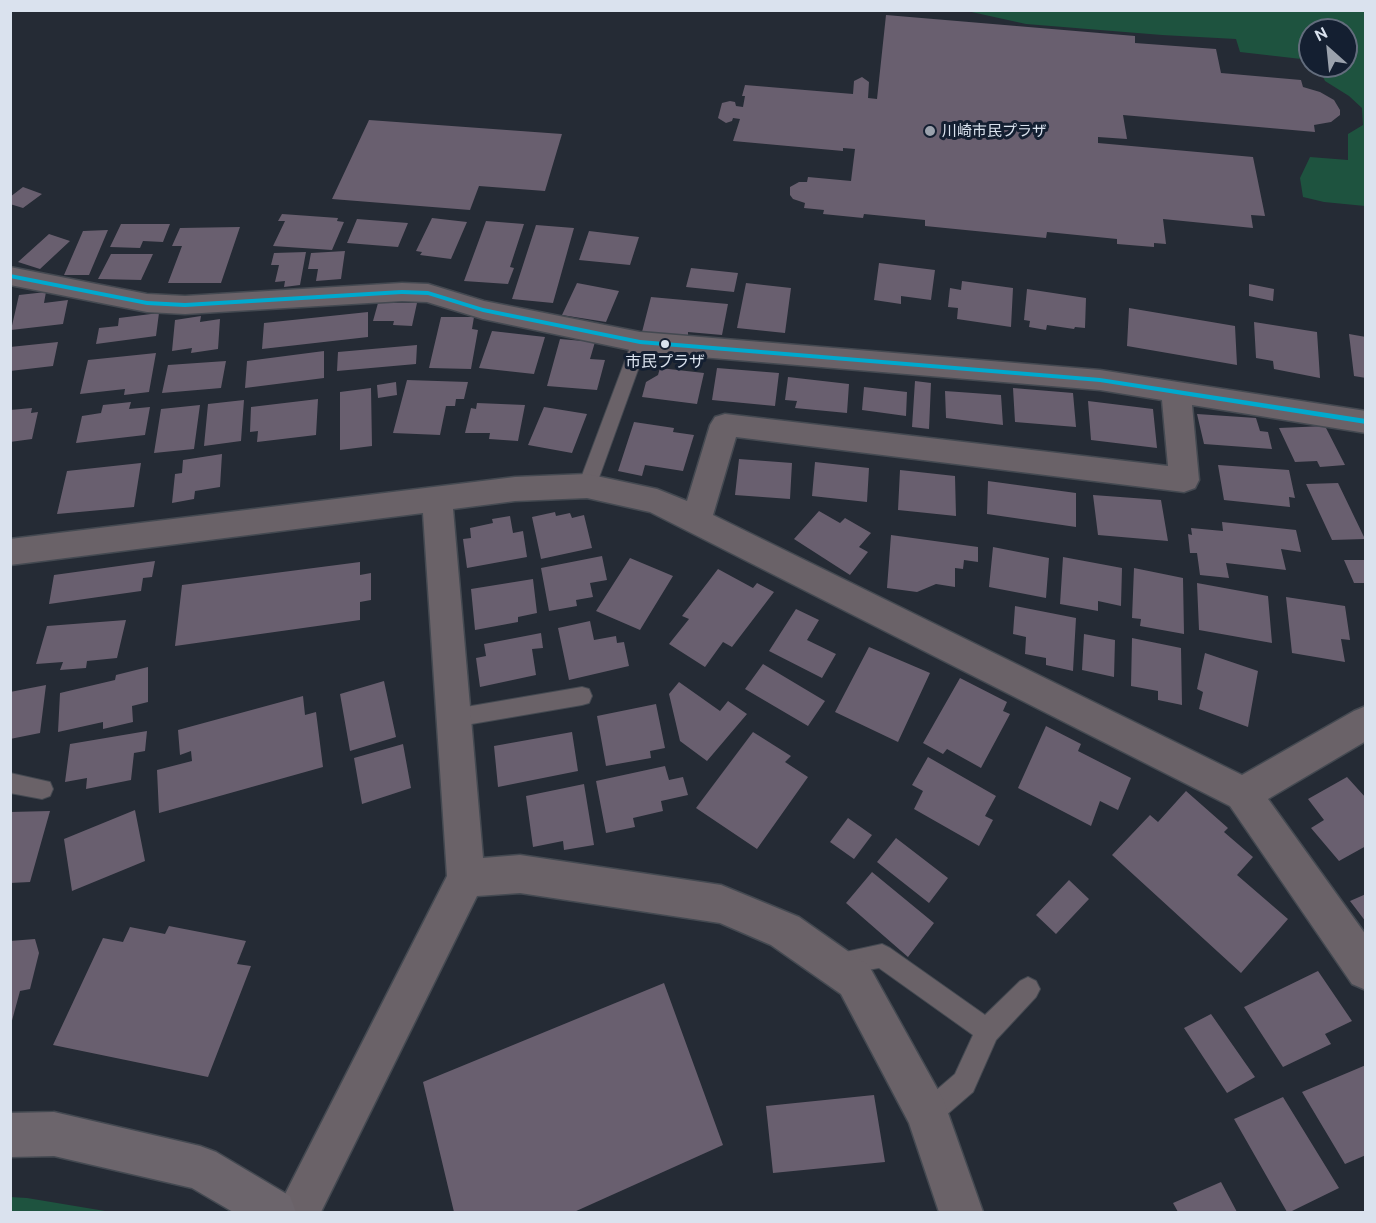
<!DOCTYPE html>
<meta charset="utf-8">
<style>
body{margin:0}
#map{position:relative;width:1376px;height:1223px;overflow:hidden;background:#252b35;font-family:Ubuntu,sans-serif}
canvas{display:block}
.frame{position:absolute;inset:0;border:12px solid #dae2ee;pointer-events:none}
.north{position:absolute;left:1298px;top:18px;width:60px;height:60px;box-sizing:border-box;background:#141f31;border:2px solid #636d7d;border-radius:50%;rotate:333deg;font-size:16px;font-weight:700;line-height:24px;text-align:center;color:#dae2ee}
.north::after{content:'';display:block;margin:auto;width:21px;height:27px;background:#9ba2ad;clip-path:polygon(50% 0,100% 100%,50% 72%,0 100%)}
</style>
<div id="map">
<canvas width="1376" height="1223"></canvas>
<div class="frame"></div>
<div class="north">N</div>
</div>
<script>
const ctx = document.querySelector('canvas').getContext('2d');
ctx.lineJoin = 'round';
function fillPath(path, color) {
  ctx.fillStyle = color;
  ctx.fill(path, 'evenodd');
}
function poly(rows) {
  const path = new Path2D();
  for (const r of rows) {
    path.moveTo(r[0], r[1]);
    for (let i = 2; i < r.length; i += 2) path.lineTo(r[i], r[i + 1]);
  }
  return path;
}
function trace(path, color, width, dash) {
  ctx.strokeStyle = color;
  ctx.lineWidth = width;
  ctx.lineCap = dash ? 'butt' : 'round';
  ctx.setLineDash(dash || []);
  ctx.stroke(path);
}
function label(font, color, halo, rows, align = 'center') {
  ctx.font = font + ' Ubuntu,"Noto Sans JP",sans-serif';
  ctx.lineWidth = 6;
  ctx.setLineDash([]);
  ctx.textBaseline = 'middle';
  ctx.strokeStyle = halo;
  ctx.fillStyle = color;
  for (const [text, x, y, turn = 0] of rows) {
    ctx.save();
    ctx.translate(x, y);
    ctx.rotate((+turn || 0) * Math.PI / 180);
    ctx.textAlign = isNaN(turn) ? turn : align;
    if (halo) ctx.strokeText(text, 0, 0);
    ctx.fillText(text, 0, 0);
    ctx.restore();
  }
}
fillPath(poly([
 [967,11,1365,11,1365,206,1324,202,1303,197,1300,178,1310,157,1348,160,1348,134,1363,125,1362,108,1349,96,1325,81,1318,66,1346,66,1346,30,1310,30,1310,60,1240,52,1236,39,1162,35,1026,24],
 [10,1197,27,1198,111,1212,11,1212]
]), '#1e533f');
fillPath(poly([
 [886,15,1135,36,1135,43,1216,49,1221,73,1301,80,1303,87,1320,92,1334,100,1340,110,1340,115,1331,122,1314,125,1315,132,1123,115,1127,139,1098,137,1098,143,1253,157,1265,216,1251,215,1253,228,1163,219,1166,244,1154,243,1154,247,1117,244,1117,239,1047,232,1046,238,925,226,925,220,864,214,863,218,823,214,824,210,804,208,805,203,793,199,790,195,790,187,799,182,807,182,808,177,851,181,855,149,843,148,843,151,733,141,740,119,733,118,732,121,726,123,718,118,722,103,730,101,735,102,736,106,743,107,745,96,742,96,745,85,853,94,854,81,862,77,869,82,868,98,877,99],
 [369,120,562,134,545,191,479,186,470,210,332,199],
 [23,187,42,194,23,208,10,204,10,197],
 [282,214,338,218,337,221,344,222,332,250,273,246,285,221,278,221],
 [432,218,467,222,451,259,420,255,422,252,416,251],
 [357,219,408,223,398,247,347,243],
 [486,221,524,224,510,267,514,268,508,284,464,281],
 [121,224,170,224,163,242,143,241,140,248,110,247],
 [536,225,574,228,553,303,512,299],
 [240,227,221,283,168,283,182,246,172,246,180,228],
 [108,230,89,275,64,275,83,231],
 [589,231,639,237,630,265,579,260],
 [49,234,70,241,40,269,18,262],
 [345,251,341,279,316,281,318,269,308,269,311,253],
 [306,252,300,285,284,287,285,281,275,282,279,265,271,265,274,253],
 [111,254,153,254,141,280,98,279],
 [879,263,935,270,931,300,901,296,901,304,874,300],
 [691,268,738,273,734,292,686,287],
 [962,281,1013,288,1011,327,957,319,958,308,948,307,950,288,961,290],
 [577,283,619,291,606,322,562,315],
 [746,283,791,288,785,333,737,328],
 [1249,284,1274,289,1273,301,1249,296],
 [1027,289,1086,298,1085,328,1075,327,1074,329,1047,325,1046,330,1029,327,1030,321,1024,320],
 [46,292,44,303,68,300,63,324,11,330,19,295],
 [651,297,728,304,722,335,688,332,688,336,642,332],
 [378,303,417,303,412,326,393,325,394,321,373,321],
 [1129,308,1235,326,1237,365,1127,346],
 [368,312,368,337,262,349,264,323],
 [159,313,156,336,96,344,99,328,118,326,119,318],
 [201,316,200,322,220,319,218,349,191,353,192,348,172,351,175,320],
 [441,317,474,317,472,329,478,330,471,369,429,368],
 [1254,322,1317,332,1320,378,1274,369,1273,361,1256,358],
 [492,331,545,337,534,374,479,368],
 [1349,334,1366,337,1366,378,1354,376],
 [560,339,595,342,590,359,605,360,597,390,547,386],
 [58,342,53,366,10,371,10,347],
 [417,345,416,364,337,371,338,352],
 [324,351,324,378,245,388,247,361],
 [156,353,149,392,124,395,125,389,80,394,88,360],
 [226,361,221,388,162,393,168,365],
 [660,368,704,373,697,404,642,397,646,382,658,375],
 [717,368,779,373,775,406,712,400],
 [788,377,849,384,847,413,795,408,797,401,785,400],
 [407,380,468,382,464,399,456,399,455,406,446,406,440,435,393,433],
 [915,381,931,383,929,429,912,427],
 [396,382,397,395,378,398,377,385],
 [864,387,907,392,906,416,862,410],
 [371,388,372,446,340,450,340,392],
 [1013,388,1073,393,1076,427,1015,422],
 [945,391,1001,395,1003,425,946,418],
 [318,399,316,435,257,442,258,431,250,432,251,407],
 [244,400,241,441,204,446,208,404],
 [1088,401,1153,409,1157,448,1091,440],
 [131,402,129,409,150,407,145,435,76,443,82,416,101,413,103,405],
 [477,403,525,405,518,441,489,439,490,433,465,433,471,408,476,409],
 [200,405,194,449,154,453,161,409],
 [544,407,587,414,572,453,528,445],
 [32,408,31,413,38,412,32,439,10,442,10,410],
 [1197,414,1256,418,1260,431,1268,432,1272,449,1204,444],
 [634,422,674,428,673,432,694,435,683,471,645,465,642,476,618,471],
 [1325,426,1345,465,1320,467,1317,461,1295,462,1279,428],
 [222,454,220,487,195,491,194,499,172,503,175,474,182,473,183,460],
 [739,459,792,463,790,499,735,495],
 [815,462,869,468,867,502,812,496],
 [141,463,134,507,57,514,67,471],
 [1218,465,1289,470,1295,498,1289,497,1290,507,1224,500],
 [900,470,955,476,956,516,898,510],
 [988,481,1076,493,1076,527,987,514],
 [1338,483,1365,539,1332,540,1306,484],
 [1093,495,1161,500,1168,541,1098,535],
 [819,511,840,523,845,518,871,533,859,547,868,552,850,575,794,539],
 [555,512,556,516,570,513,572,518,584,515,592,548,541,559,532,517],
 [510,516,513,533,523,531,527,557,467,568,463,539,471,538,470,528,493,523,492,519],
 [1222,522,1296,530,1301,552,1281,549,1286,570,1226,563,1229,578,1200,575,1197,553,1190,553,1188,534,1192,535,1191,528,1223,531],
 [891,535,978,547,978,562,964,560,963,569,955,568,955,587,936,584,917,592,887,588],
 [993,547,1049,558,1046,598,989,587],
 [602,556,607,580,590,583,593,597,576,600,577,606,549,611,541,568],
 [1063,557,1122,568,1121,606,1098,601,1098,611,1060,604],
 [630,558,673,576,640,630,596,611],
 [1344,560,1366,560,1366,583,1354,583],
 [155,561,152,577,143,578,141,591,49,604,54,575],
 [360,562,360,575,371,573,371,600,360,602,360,620,175,646,182,585],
 [1134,568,1183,578,1184,634,1140,626,1141,619,1132,618],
 [718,569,753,588,757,583,774,592,732,647,723,642,705,667,669,644,689,619,682,616],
 [533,579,537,613,518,617,518,622,475,630,471,589],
 [1197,583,1268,596,1272,643,1199,630],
 [1286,597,1345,606,1350,640,1341,639,1345,662,1292,653],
 [1015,606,1076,618,1073,671,1046,665,1046,658,1025,654,1026,637,1013,634],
 [796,609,819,620,807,640,836,654,822,678,769,651],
 [126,620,117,658,87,661,86,668,60,670,63,662,36,664,47,626],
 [590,621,594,640,616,636,617,643,624,642,629,666,569,680,558,628],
 [541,633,543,648,532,649,536,675,480,687,476,658,486,656,484,644],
 [1084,634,1115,640,1114,677,1082,670],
 [1132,638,1181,648,1182,705,1158,700,1158,691,1131,686],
 [869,647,930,673,898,742,835,712],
 [1205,653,1258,671,1248,727,1199,709,1203,692,1197,689],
 [763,664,825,701,808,726,745,689],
 [148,667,148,702,132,706,133,722,103,729,103,722,58,732,60,693,115,680,116,675],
 [960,678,1007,702,1003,711,1010,714,981,768,947,749,943,754,923,743],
 [384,681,396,737,350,751,340,694],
 [679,682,720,711,728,701,747,714,707,761,680,741,669,694],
 [46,685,40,733,10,739,10,692],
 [303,696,305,715,316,712,323,767,159,813,157,770,192,761,191,751,180,755,178,730],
 [656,704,665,748,650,751,651,758,606,766,597,716],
 [1046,726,1081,744,1078,751,1131,778,1118,810,1100,801,1091,826,1018,788],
 [147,731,145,751,134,753,131,780,86,789,87,778,65,782,70,744],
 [572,732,578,771,498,787,494,746],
 [753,732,791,756,785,762,808,777,757,849,696,808],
 [403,744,411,788,362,804,354,758],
 [928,757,996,796,985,816,993,820,979,846,914,809,923,791,912,785],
 [665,766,669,780,683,777,688,795,661,801,663,811,633,818,635,827,606,833,596,781],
 [1347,777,1366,798,1366,846,1339,861,1311,828,1324,820,1308,799],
 [584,784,594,845,564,850,563,841,533,847,526,796],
 [1186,791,1228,828,1224,832,1253,857,1237,875,1288,919,1241,973,1112,855,1150,815,1158,822],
 [135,810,145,861,72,891,64,839],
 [50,811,30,882,10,883,10,812],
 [848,818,872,835,854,859,830,842],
 [896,838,948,878,929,903,877,862],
 [872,872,934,923,908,957,846,903],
 [1069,880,1089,899,1056,934,1036,915],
 [1366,894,1366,922,1350,901],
 [169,926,246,941,237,964,251,966,208,1077,53,1045,103,938,123,942,130,927,165,934],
 [35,939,39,953,30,989,20,991,10,1028,10,941],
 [1318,971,1352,1021,1325,1034,1331,1044,1283,1067,1244,1007],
 [664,983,723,1145,574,1212,454,1212,423,1082],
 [1211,1014,1255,1077,1227,1093,1184,1028],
 [1366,1065,1366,1155,1345,1164,1302,1092],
 [874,1095,885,1162,773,1173,766,1106],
 [1283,1097,1339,1188,1290,1212,1287,1212,1234,1119],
 [1221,1182,1237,1212,1178,1212,1173,1203]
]), '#695f6f');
const lane = poly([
 [640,336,646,338,648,342,596,486,593,491,587,493,581,491,578,486,632,342,634,338,640,336],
 [582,687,589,689,592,696,589,703,582,705,454,727,447,725,444,718,447,711,454,709,582,687],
 [10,773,50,782,53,789,50,796,42,799,10,793,10,773],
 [882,944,890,948,985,1015,1020,981,1028,977,1036,981,1040,989,1036,997,996,1040,973,1092,937,1123,928,1127,919,1123,915,1114,919,1105,955,1074,973,1035,879,968,835,976,827,972,823,964,827,956,882,944]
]);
const street = poly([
 [10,267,147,294,185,296,402,283,428,284,484,301,640,332,1100,370,1366,411,1366,433,1192,405,1199,480,1195,488,1184,492,736,437,713,515,1242,775,1354,711,1366,706,1366,741,1268,799,1366,935,1366,990,1352,984,1230,806,650,512,587,498,515,501,453,509,483,858,520,855,721,885,799,917,869,966,943,1099,983,1212,939,1212,909,1123,841,994,771,945,720,923,520,893,477,896,321,1212,276,1212,447,876,423,513,10,565,10,539,515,477,587,474,657,489,687,501,710,425,715,417,725,414,1168,466,1162,400,1100,390,640,352,483,319,427,302,402,301,185,314,147,312,10,285,10,267]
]);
const secondary = poly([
 [54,1112,200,1146,216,1152,290,1196,296,1212,233,1212,192,1188,54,1156,10,1157,10,1113,54,1112]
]);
trace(lane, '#444951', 2);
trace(street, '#444951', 3);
trace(secondary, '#444951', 3);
fillPath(lane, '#6a6268');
fillPath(street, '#6a6268');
fillPath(secondary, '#6c656c');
fillPath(poly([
 [10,274,147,301,185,303,402,290,428,291,483,308,640,340,1100,378,1366,419,1366,424,1100,382,640,344,483,312,428,295,402,294,185,307,147,305,10,278,10,274]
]), '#00a9ce');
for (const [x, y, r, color] of [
 [930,131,6,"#9ba2ad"],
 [665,344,5,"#dae2ee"]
]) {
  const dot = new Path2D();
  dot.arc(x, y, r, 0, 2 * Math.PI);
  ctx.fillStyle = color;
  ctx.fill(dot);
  trace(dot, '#141f31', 2);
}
label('15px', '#dae2ee', '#141f31', [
 ["川崎市民プラザ",942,131]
], 'left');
label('16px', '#dae2ee', '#141f31', [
 ["市民プラザ",665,362]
]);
</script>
